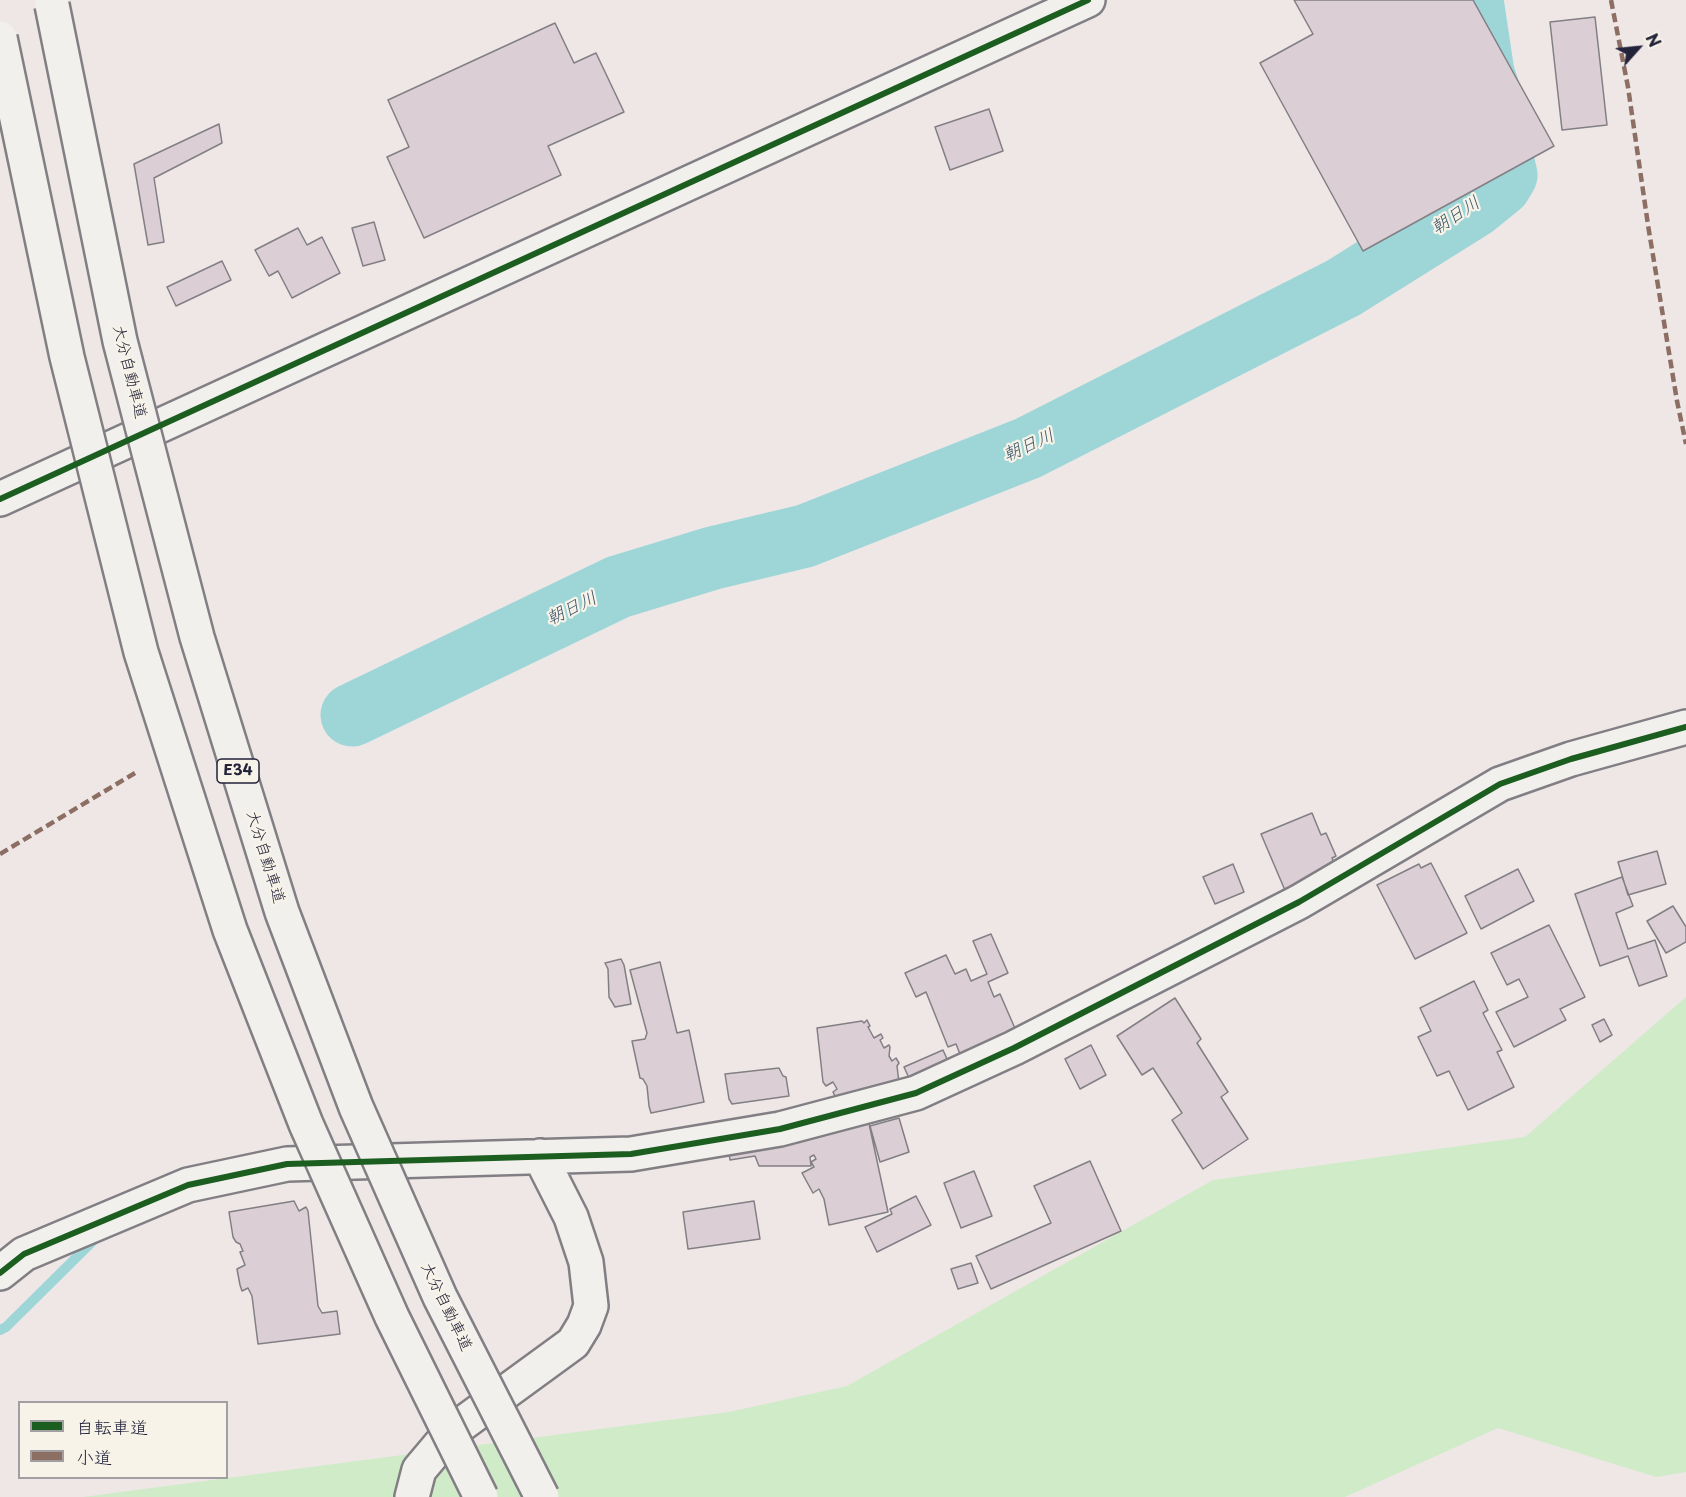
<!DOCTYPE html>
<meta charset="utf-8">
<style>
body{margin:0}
#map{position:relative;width:1686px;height:1497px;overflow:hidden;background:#eee7e6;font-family:"Playpen Sans","Klee One",sans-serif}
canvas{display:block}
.legend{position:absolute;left:18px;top:1401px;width:210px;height:78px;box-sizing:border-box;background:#f7f3e8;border:2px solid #a29fa3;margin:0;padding:8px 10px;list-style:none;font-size:18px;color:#22223b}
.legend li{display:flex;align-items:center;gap:12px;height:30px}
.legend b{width:30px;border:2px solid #a29fa3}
.north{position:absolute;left:1608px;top:18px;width:60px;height:60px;-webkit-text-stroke:4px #f7f3e8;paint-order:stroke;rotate:63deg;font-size:16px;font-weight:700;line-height:24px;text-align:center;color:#22223b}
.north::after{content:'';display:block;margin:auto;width:21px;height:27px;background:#22223b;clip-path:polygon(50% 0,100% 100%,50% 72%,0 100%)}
</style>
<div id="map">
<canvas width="1686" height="1497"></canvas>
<ul class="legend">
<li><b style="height:8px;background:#1b5e20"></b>自転車道</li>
<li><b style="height:8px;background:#8d6e63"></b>小道</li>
</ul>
<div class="north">N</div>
</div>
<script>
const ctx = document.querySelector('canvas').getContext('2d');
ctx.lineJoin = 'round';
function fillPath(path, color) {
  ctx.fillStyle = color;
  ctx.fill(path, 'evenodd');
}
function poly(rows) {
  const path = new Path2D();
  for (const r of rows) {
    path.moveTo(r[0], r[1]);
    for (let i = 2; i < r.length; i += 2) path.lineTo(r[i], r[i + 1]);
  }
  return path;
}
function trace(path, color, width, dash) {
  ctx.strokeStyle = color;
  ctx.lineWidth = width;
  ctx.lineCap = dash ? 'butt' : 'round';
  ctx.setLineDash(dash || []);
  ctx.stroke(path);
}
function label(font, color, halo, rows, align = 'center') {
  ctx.font = font + ' "Playpen Sans","Klee One",sans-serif';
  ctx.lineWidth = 4.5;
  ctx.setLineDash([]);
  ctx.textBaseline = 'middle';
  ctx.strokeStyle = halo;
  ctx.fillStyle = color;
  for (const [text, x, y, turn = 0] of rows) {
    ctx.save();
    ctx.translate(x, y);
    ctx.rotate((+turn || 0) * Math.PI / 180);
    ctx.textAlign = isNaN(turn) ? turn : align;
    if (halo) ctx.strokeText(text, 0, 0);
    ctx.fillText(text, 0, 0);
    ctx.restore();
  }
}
fillPath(poly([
 [1686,997,1686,1472,1656,1477,1498,1428,1345,1497,83,1497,729,1412,847,1386,1213,1180,1525,1137]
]), '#d0ebc8');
trace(poly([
 [0,1330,6,1327,97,1237]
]), '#9ed6d8', 10);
trace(poly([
 [352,715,618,587,713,558,805,536,1028,448,1343,288,1474,206,1500,185,1506,175,1498,139,1500,127,1483,73,1472,0]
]), '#9ed6d8', 63);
const building = poly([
 [1294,0,1473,0,1554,146,1363,251,1260,63,1313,34,1294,0],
 [1595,17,1607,125,1562,130,1550,22,1595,17],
 [555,23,574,63,596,53,624,112,548,146,561,175,424,238,387,157,409,147,388,100,555,23],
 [989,109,1003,151,950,170,935,127,989,109],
 [219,124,222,143,154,178,164,242,148,245,134,164,219,124],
 [374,222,385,260,363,266,352,228,374,222],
 [298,228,307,245,322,237,340,273,292,298,278,271,269,276,255,250,298,228],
 [222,261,231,280,176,306,167,287,222,261],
 [1312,813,1321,835,1326,833,1336,856,1332,858,1338,873,1287,895,1261,834,1312,813],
 [1657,851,1666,884,1628,895,1618,862,1657,851],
 [1431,863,1467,933,1415,959,1377,885,1419,864,1421,868,1431,863],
 [1233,864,1244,892,1215,904,1203,877,1233,864],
 [1518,869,1534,901,1481,929,1465,896,1518,869],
 [1622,877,1633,906,1616,913,1628,949,1655,940,1667,976,1639,986,1628,956,1600,966,1575,894,1622,877],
 [1673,906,1686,927,1686,942,1666,953,1647,921,1673,906],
 [1549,925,1585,997,1560,1009,1566,1020,1514,1047,1496,1012,1528,997,1519,979,1507,985,1491,953,1549,925],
 [991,934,1008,973,988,982,994,997,1000,994,1017,1033,969,1077,956,1044,948,1047,926,992,916,997,905,973,946,955,955,974,966,969,971,981,987,974,973,941,991,934],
 [621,959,624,965,631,1004,615,1007,609,997,608,969,605,963,621,959],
 [660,962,677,1033,689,1030,704,1102,651,1113,649,1106,647,1086,643,1079,640,1078,632,1041,645,1039,647,1033,630,970,660,962],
 [1474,981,1488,1010,1483,1013,1502,1050,1497,1052,1514,1087,1468,1110,1449,1071,1437,1076,1418,1037,1431,1031,1420,1008,1474,981],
 [1175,998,1201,1039,1197,1043,1228,1092,1221,1097,1248,1139,1203,1169,1172,1120,1182,1113,1153,1068,1142,1075,1117,1036,1175,998],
 [1604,1019,1612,1035,1600,1042,1592,1025,1604,1019],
 [867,1020,870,1026,868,1027,874,1038,881,1034,883,1038,880,1040,884,1048,889,1045,890,1047,889,1056,892,1061,896,1058,899,1063,897,1066,900,1091,835,1096,833,1092,837,1089,833,1082,826,1086,823,1082,817,1028,862,1021,864,1023,867,1020],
 [1091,1045,1106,1075,1080,1089,1065,1059,1091,1045],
 [943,1050,956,1079,917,1096,904,1067,943,1050],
 [779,1068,783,1076,786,1077,789,1096,732,1104,729,1099,725,1074,779,1068],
 [899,1118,909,1152,880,1162,870,1126,899,1118],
 [868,1119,888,1212,829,1225,824,1199,819,1189,813,1193,802,1173,814,1167,811,1162,816,1159,814,1155,810,1157,811,1166,759,1166,755,1156,730,1160,726,1134,868,1119],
 [1090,1161,1121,1231,991,1289,976,1256,1051,1223,1034,1186,1090,1161],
 [974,1171,992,1216,961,1228,944,1183,974,1171],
 [916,1196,931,1225,877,1252,865,1227,892,1214,890,1209,916,1196],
 [294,1201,299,1211,306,1207,308,1211,318,1306,322,1313,337,1311,340,1334,258,1344,252,1296,248,1288,242,1291,240,1285,237,1269,245,1265,240,1252,243,1251,240,1244,236,1242,233,1237,229,1212,294,1201],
 [754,1201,760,1239,688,1249,683,1212,754,1201],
 [971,1263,978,1283,958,1289,951,1269,971,1263]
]);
fillPath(building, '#dbcfd5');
trace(building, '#827f84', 1.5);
const minor = poly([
 [0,499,1088,0],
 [0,1273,24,1254,188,1185,287,1164,631,1154,780,1129,916,1093,1014,1048,1299,902,1500,784,1571,759,1686,727],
 [412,1497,419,1470,451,1432,573,1343,584,1325,591,1306,586,1262,571,1217,540,1156]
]);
trace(minor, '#827f84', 38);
trace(minor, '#f1f0ec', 33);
const highwayBridge = poly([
 [52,5,120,341,197,637,282,912,356,1107,440,1297,542,1497],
 [0,38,67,357,141,652,230,930,306,1124,392,1317,481,1497]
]);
trace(highwayBridge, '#827f84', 38, []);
trace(highwayBridge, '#f1f0ec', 33);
trace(poly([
 [1611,0,1628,87,1648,225,1677,401,1686,444],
 [0,854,135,773]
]), '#8d6e63', 4.5, [9, 4.5]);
trace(poly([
 [0,499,1088,0],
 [0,1273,24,1254,188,1185,287,1164,631,1154,780,1129,916,1093,1014,1048,1299,902,1500,784,1571,759,1686,727]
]), '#1b5e20', 6);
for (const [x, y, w] of [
 [238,771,42]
]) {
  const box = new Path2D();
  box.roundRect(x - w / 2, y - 12, w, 24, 4.5);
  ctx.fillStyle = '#f7f3e8';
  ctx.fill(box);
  trace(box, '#22223b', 1.5);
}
label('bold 15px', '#22223b', null, [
 ["E34",238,771]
]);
label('16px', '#22223b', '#f7f3e8', [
 ["大分自動車道",129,372,76],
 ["大分自動車道",265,857,73],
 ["大分自動車道",446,1307,64]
]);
label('italic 18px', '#3d5668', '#f7f3e8', [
 ["朝日川",1456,216,-33],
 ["朝日川",1029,446,-24],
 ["朝日川",572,609,-26]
]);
</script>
